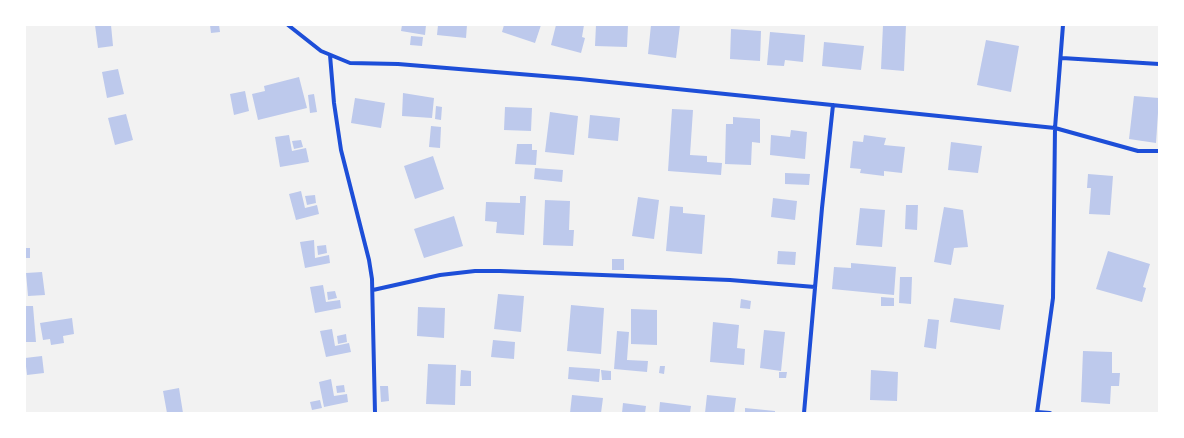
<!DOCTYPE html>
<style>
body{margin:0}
#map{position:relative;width:1184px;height:438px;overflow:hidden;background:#f2f2f2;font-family:Roboto,sans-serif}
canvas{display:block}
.frame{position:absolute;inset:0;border:26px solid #fff;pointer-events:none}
</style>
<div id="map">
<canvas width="1184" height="438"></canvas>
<div class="frame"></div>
</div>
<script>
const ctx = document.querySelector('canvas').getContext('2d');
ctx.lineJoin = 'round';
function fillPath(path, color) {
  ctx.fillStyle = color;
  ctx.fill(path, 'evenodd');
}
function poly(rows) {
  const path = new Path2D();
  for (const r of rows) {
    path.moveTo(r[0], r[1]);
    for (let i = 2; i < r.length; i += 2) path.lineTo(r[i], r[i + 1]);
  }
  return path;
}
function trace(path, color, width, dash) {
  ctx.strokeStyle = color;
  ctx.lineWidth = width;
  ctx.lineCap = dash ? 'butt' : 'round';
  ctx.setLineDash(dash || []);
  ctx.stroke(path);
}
fillPath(poly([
 [95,25,111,25,113,46,98,48],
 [210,25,219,25,220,32,211,33],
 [402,25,426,25,425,35,401,31],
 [438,25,467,25,466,38,437,35],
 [504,25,541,25,535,43,502,32],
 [556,25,584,25,582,37,585,38,581,53,551,45],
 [596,25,628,25,627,47,595,46],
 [651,25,680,25,676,58,648,54],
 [883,25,906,25,904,71,881,69],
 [731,29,761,31,760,61,730,59],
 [770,32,805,35,803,62,785,60,784,66,767,65],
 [411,36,423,37,422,46,410,45],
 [986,40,1019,46,1011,92,977,85],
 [824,42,864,46,861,70,822,66],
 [118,69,124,94,107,98,102,72],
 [299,77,307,108,258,120,252,94,265,91,264,86],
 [245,91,249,111,234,115,230,94],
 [403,93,434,98,432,118,402,116],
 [314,94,317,112,310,113,308,95],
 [1134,96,1159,98,1156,143,1129,139],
 [355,98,385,103,381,128,351,123],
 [436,106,442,107,441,120,435,119],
 [505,107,532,108,531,131,504,130],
 [672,109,693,110,690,155,707,156,707,162,722,163,721,175,668,171],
 [550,112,578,116,574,155,545,152],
 [126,114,133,140,115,145,108,118],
 [590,115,620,118,618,141,588,138],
 [733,117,760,119,760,143,752,142,751,165,725,164,726,124,733,124],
 [431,126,441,127,440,148,429,147],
 [791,130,807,132,805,159,770,155,771,135,790,137],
 [289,135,292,151,306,148,309,162,280,167,275,137],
 [864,135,886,138,884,145,905,147,902,173,884,171,884,176,860,173,861,169,850,168,853,141,863,142],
 [301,140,303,147,294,149,292,141],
 [951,142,982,146,978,173,948,170],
 [517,144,532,144,532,150,537,150,536,165,515,164],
 [433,156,444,189,415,199,404,166],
 [535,168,563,170,562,182,534,179],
 [785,173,810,174,809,185,785,184],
 [1088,174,1113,176,1110,215,1089,214,1091,188,1087,188],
 [301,191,305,208,317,205,319,214,296,220,289,194],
 [315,195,316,203,307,205,305,196],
 [520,196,526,196,524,235,496,233,497,222,485,221,486,202,520,203],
 [638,197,659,200,654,239,632,236],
 [773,198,797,201,795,220,771,217],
 [545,200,570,201,569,230,574,230,573,246,543,245],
 [906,205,918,205,917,230,905,229],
 [670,206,683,207,683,213,705,215,702,254,666,251],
 [944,207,963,210,968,247,954,248,951,265,934,262],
 [860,208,885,210,882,247,856,245],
 [454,216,463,246,424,258,414,229],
 [314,240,315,258,329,255,330,263,305,268,300,242],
 [326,245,327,253,318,255,317,246],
 [25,248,30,248,30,258,25,258],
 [778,251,796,252,795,265,777,264],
 [1108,251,1150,264,1143,287,1146,288,1142,302,1096,289],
 [612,259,624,259,624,270,612,270],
 [851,263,896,267,894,295,832,289,834,267,851,268],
 [42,272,45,295,28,296,26,273],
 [900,277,912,277,911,304,899,303],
 [323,285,326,302,340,300,341,308,315,313,310,287],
 [335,291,337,298,328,300,327,292],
 [498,294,524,296,521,332,494,329],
 [881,297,894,298,894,306,881,306],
 [954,298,1004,305,1000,330,950,322],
 [741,299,751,301,750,309,740,308],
 [571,305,604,308,601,354,567,351],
 [25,306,33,306,36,342,25,342],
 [418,307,445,308,444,338,417,336],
 [631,309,657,310,657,345,631,344],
 [72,318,74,334,63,336,64,343,51,345,50,339,43,340,40,323],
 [928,319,939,320,936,349,924,347],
 [713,322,739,325,737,348,745,349,744,365,710,362],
 [332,329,335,346,349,343,351,352,326,357,320,331],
 [764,330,785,332,781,371,760,368],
 [617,331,629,332,627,360,648,361,647,372,614,369],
 [346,334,347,342,338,344,337,336],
 [493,340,515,342,514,359,491,357],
 [1083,351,1112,352,1112,373,1120,373,1119,386,1111,386,1110,404,1081,402],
 [42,356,44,373,27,375,25,358],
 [428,364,456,365,455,405,426,404],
 [660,366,665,366,664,374,659,373],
 [569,367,600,369,599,382,568,379],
 [461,370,471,371,471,386,460,386],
 [601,370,611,371,611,380,602,380],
 [871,370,898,372,897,401,870,400],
 [779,372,787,372,786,378,779,378],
 [331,379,334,396,347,394,348,402,324,407,319,382],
 [344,385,345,392,337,393,336,386],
 [380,386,388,386,389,401,381,402],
 [179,388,183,413,167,413,163,391],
 [572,395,603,398,601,413,570,413],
 [707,395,736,398,734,413,705,413],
 [320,400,322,408,312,410,310,402],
 [660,402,691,406,690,413,659,413],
 [623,403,646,406,645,413,622,413],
 [745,408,775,411,775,413,745,413]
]), '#bdc9ec');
trace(poly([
 [288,25,321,51,350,63,398,64,580,79,1055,128,1138,151,1159,151],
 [330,55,334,103,341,150,369,260,372,279,375,413],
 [1062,58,1159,64],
 [373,290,440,275,475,271,500,271,730,280,815,287],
 [1037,412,1050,413],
 [804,413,822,208,833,105],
 [1037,413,1053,298,1055,128,1063,25]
]), '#1d4ed8', 4);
</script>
